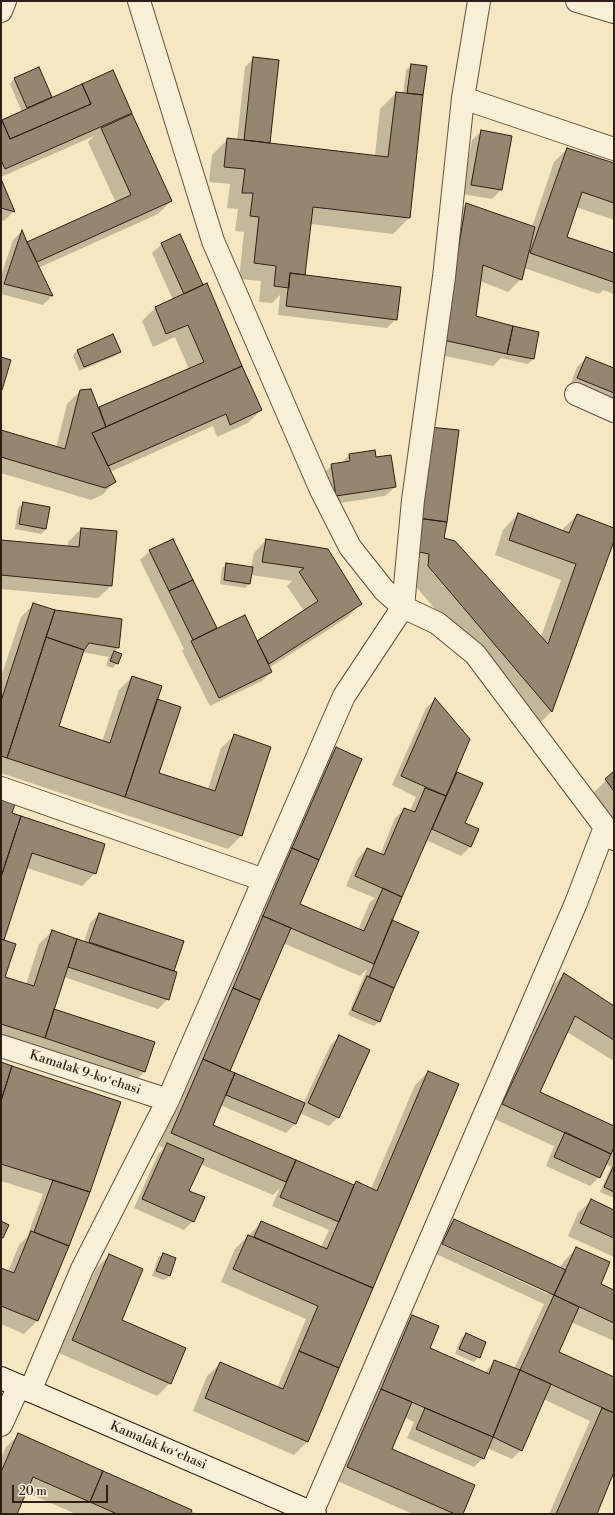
<!DOCTYPE html>
<meta charset="utf-8">
<style>
body{margin:0}
#map{position:relative;width:615px;height:1515px;overflow:hidden;background:#f5e7c2;font-family:"Libre Bodoni",serif}
canvas{display:block}
.frame{position:absolute;inset:0;border:2px solid #2e1e16;pointer-events:none}
.scale{position:absolute;left:12px;top:1485px;width:96px;height:18px;box-sizing:border-box;border:2px solid #2e1e16;border-top:0;padding-left:5px;font-size:12px;line-height:14px;white-space:nowrap;color:#2e1e16;-webkit-text-stroke:3px #f8efd7;paint-order:stroke}
</style>
<div id="map">
<canvas width="615" height="1515"></canvas>
<div class="frame"></div>
<div class="scale">20 m</div>
</div>
<script>
const ctx = document.querySelector('canvas').getContext('2d');
ctx.lineJoin = 'round';
function fillPath(path, color) {
  ctx.fillStyle = color;
  ctx.fill(path, 'evenodd');
}
function poly(rows) {
  const path = new Path2D();
  for (const r of rows) {
    path.moveTo(r[0], r[1]);
    for (let i = 2; i < r.length; i += 2) path.lineTo(r[i], r[i + 1]);
  }
  return path;
}
function trace(path, color, width, dash) {
  ctx.strokeStyle = color;
  ctx.lineWidth = width;
  ctx.lineCap = dash ? 'butt' : 'round';
  ctx.setLineDash(dash || []);
  ctx.stroke(path);
}
function label(font, color, halo, rows, align = 'center') {
  ctx.font = font + ' "Libre Bodoni",serif';
  ctx.lineWidth = 4;
  ctx.setLineDash([]);
  ctx.textBaseline = 'middle';
  ctx.strokeStyle = halo;
  ctx.fillStyle = color;
  for (const [text, x, y, turn = 0] of rows) {
    ctx.save();
    ctx.translate(x, y);
    ctx.rotate((+turn || 0) * Math.PI / 180);
    ctx.textAlign = isNaN(turn) ? turn : align;
    if (halo) ctx.strokeText(text, 0, 0);
    ctx.fillText(text, 0, 0);
    ctx.restore();
  }
}
fillPath(poly([
 [254,58,278,61,269,144,375,156,380,109,396,93,403,94,406,70,411,65,426,67,409,218,393,234,310,224,304,276,396,319,387,328,278,315,280,295,272,303,259,302,261,281,239,279,244,232,235,231,238,209,227,208,230,184,209,182,212,155,228,139,237,140,245,67],
 [38,68,51,97,48,100,131,112,125,118,171,201,158,214,38,268,52,296,43,305,1,294,1,276,13,240,21,232,27,243,116,203,88,142,94,136,1,177,1,120,22,112,10,84,14,79],
 [75,110,6,142,5,140],
 [482,131,501,190,492,199,462,194,472,140],
 [567,149,614,164,614,220,576,207,566,238,614,254,614,294,603,290,599,294,524,268,521,279,508,292,480,281,474,317,538,333,533,359,528,364,501,358,493,366,431,353,453,217,466,204,532,227,554,162],
 [1,182,13,212,4,221,1,220],
 [162,244,261,410,248,423,217,437,213,426,110,472,115,482,102,495,91,500,1,473,1,431,56,448,67,404,80,391,98,409,189,369,175,337,153,347,142,321,155,308,173,300,152,253],
 [112,336,120,352,115,356,79,371,73,355,77,351],
 [586,358,614,369,614,405,569,388,577,367],
 [349,455,375,459,395,487,385,496,327,505,323,474,332,465,341,464],
 [23,503,49,508,46,529,41,534,15,529,18,508],
 [518,514,561,531,577,515,614,529,614,538,552,711,536,727,412,582,402,535,443,539,541,637,561,580,495,555,503,530],
 [81,529,111,586,98,598,1,589,1,541,68,547,68,542],
 [172,540,216,630,257,643,304,611,287,586,292,581,251,575,249,584,245,588,220,584,222,568,227,564,251,567,254,553,266,540,360,604,348,617,269,668,271,672,262,681,210,706,182,651,184,649,140,560,150,551],
 [34,604,118,648,114,652,117,663,113,668,106,666,109,657,82,652,58,727,102,742,119,690,132,677,156,700,158,773,208,789,221,748,234,736,241,836,228,849,1,773,1,677,21,617],
 [435,699,455,772,482,784,464,823,478,830,470,847,461,856,426,840,389,925,393,988,379,1022,374,1026,348,1015,367,969,360,976,283,943,229,1071,303,1104,330,1046,339,1036,338,1117,329,1126,299,1113,295,1124,286,1133,220,1105,212,1125,293,1164,296,1161,353,1186,356,1183,371,1189,415,1085,428,1072,458,1085,307,1442,294,1455,193,1411,207,1376,220,1364,277,1388,306,1319,221,1282,235,1249,262,1222,321,1247,329,1230,272,1206,280,1188,273,1195,200,1164,188,1192,193,1221,184,1230,134,1208,158,1154,164,1148,159,1146,190,1073,194,1069,327,758,336,748,299,904,358,930,370,902,375,898,346,886,358,858,367,849,380,855,395,818,405,809,410,811,416,797,392,785,426,708],
 [614,773,614,827,590,796],
 [1,800,11,814,95,873,82,886,27,868,3,940,4,977,26,985,39,944,52,931,84,942,90,923,99,914,183,942,173,971,168,999,158,1009,64,977,53,1010,144,1072,135,1081,1,1041],
 [564,974,614,1007,614,1061,567,1032,539,1092,614,1127,614,1198,600,1192,611,1167,605,1164,599,1177,590,1186,546,1166,554,1146,490,1117,551,987],
 [1,1063,89,1192,37,1321,24,1334,1,1324,1,1269,8,1272,19,1245,27,1237,43,1194,1,1181],
 [591,1201,614,1211,614,1257,568,1236,578,1213],
 [454,1220,560,1268,564,1261,577,1248,599,1285,614,1291,614,1341,571,1322,557,1352,612,1377,614,1373,614,1469,595,1514,549,1514,590,1421,543,1399,521,1450,512,1459,487,1448,483,1458,474,1467,407,1438,414,1422,404,1417,390,1450,462,1514,413,1514,335,1480,400,1329,413,1316,428,1348,484,1373,495,1361,514,1369,544,1304,434,1253,438,1243,548,1294,550,1292,439,1241,445,1229],
 [163,1254,175,1258,169,1276,164,1280,152,1276,158,1258],
 [109,1256,120,1320,170,1383,157,1396,59,1353,96,1268],
 [466,1334,479,1357,474,1362,455,1354,461,1338],
 [19,1434,198,1514,76,1514,25,1492,15,1514,1,1514,1,1458,6,1447]
]), '#0003');
const building = poly([
 [253,57,279,60,270,143,244,140,253,57],
 [411,64,427,66,423,95,407,93,411,64],
 [39,67,52,97,27,108,14,78,39,67],
 [113,70,132,113,5,169,1,160,1,118,10,139,91,104,82,84,113,70],
 [82,84,91,104,10,139,2,120,82,84],
 [396,92,423,95,410,218,313,207,305,275,290,273,289,288,274,286,276,266,254,263,259,217,250,216,253,193,242,193,245,169,224,167,227,138,388,157,396,92],
 [132,114,172,201,37,262,27,242,131,195,101,128,132,114],
 [481,130,512,136,502,190,471,185,481,130],
 [567,148,614,163,614,203,582,192,567,237,614,253,614,278,613,282,530,253,567,148],
 [1,179,15,212,1,208,1,179],
 [466,203,535,227,522,280,483,265,476,316,513,326,507,354,443,340,466,203],
 [22,230,27,242,53,296,4,284,22,230],
 [180,234,203,285,184,294,161,243,180,234],
 [290,273,401,287,397,320,286,306,290,273],
 [207,283,242,366,106,427,99,407,204,362,188,325,166,334,155,307,207,283],
 [513,326,539,332,534,359,507,354,513,326],
 [113,334,121,352,84,367,77,350,113,334],
 [1,357,11,360,2,390,1,389,1,357],
 [586,357,614,368,614,393,577,378,586,357],
 [242,366,262,410,230,425,226,414,108,466,92,433,242,366],
 [91,389,106,427,92,433,116,482,105,488,1,457,1,430,65,449,80,390,91,389],
 [429,427,459,430,447,522,417,518,429,427],
 [375,450,376,457,391,455,396,487,336,496,331,464,350,461,349,454,375,450],
 [23,502,50,507,46,529,19,524,23,502],
 [518,513,569,533,577,514,614,528,614,541,552,712,428,566,429,554,414,551,417,518,447,522,444,538,455,541,548,644,576,564,509,540,518,513],
 [81,528,117,531,112,586,1,575,1,540,79,547,81,528],
 [173,539,193,580,169,591,149,550,173,539],
 [266,539,328,549,362,604,269,664,257,641,318,601,299,572,304,568,262,562,266,539],
 [226,563,253,567,250,584,224,580,226,563],
 [193,580,217,628,193,640,169,591,193,580],
 [33,603,55,610,7,758,1,756,1,701,33,603],
 [55,610,122,619,119,648,89,643,84,650,46,637,55,610],
 [245,615,272,672,219,698,191,641,245,615],
 [46,637,84,650,59,726,110,743,132,676,162,686,125,797,7,758,46,637],
 [114,651,122,654,118,664,110,661,114,651],
 [435,698,470,739,446,796,401,776,435,698],
 [157,699,181,707,159,773,215,791,234,734,271,747,242,836,125,797,157,699],
 [336,747,362,759,319,860,292,848,336,747],
 [614,771,614,791,605,779,614,771],
 [457,772,483,783,465,823,479,829,471,847,432,829,457,772],
 [425,788,446,796,402,897,355,876,367,848,384,855,404,808,415,812,425,788],
 [1,799,15,804,12,813,21,816,1,877,1,799],
 [21,816,105,844,96,874,32,853,4,940,1,939,1,877,21,816],
 [292,848,319,860,300,904,364,931,383,888,402,897,374,964,263,916,292,848],
 [99,913,184,941,174,971,89,942,99,913],
 [263,916,291,928,260,1000,233,988,263,916],
 [392,920,419,932,394,988,369,977,392,920],
 [52,930,77,939,45,1038,1,1024,1,939,16,944,5,977,34,986,52,930],
 [77,939,177,972,169,1000,68,967,77,939],
 [564,973,614,1006,614,1040,575,1016,540,1092,614,1126,614,1147,611,1154,502,1104,564,973],
 [367,976,394,988,380,1022,352,1010,367,976],
 [233,988,260,1000,230,1071,203,1059,233,988],
 [54,1009,155,1042,145,1072,45,1038,54,1009],
 [339,1035,370,1050,339,1118,308,1103,339,1035],
 [203,1059,235,1073,213,1125,296,1160,286,1182,171,1133,203,1059],
 [1,1062,12,1066,1,1101,1,1062],
 [12,1066,121,1102,90,1192,1,1164,1,1101,12,1066],
 [428,1071,459,1084,373,1288,254,1237,261,1221,327,1249,356,1181,377,1191,428,1071],
 [235,1073,305,1103,296,1124,226,1095,235,1073],
 [565,1132,611,1154,600,1178,554,1157,565,1132],
 [167,1143,204,1159,189,1191,205,1197,194,1222,142,1199,167,1143],
 [296,1160,354,1185,339,1222,280,1197,296,1160],
 [614,1165,614,1192,604,1187,614,1165],
 [53,1180,90,1192,69,1246,34,1232,53,1180],
 [591,1199,614,1210,614,1238,580,1223,591,1199],
 [454,1219,566,1270,554,1295,442,1244,454,1219],
 [1,1221,9,1225,3,1238,1,1237,1,1221],
 [31,1231,69,1246,38,1321,1,1306,1,1268,14,1273,31,1231],
 [248,1235,373,1288,339,1368,299,1351,318,1306,233,1269,248,1235],
 [576,1247,610,1262,601,1284,614,1290,614,1323,554,1295,576,1247],
 [163,1253,176,1258,170,1276,156,1271,163,1253],
 [109,1254,143,1269,122,1320,186,1348,171,1384,72,1340,109,1254],
 [554,1295,579,1307,559,1352,614,1377,614,1413,520,1370,554,1295],
 [412,1315,439,1326,430,1348,489,1374,494,1360,520,1370,493,1437,381,1389,412,1315],
 [466,1333,486,1342,480,1358,459,1349,466,1333],
 [299,1351,339,1368,308,1442,205,1398,220,1362,283,1389,299,1351],
 [520,1370,551,1384,522,1451,493,1437,520,1370],
 [381,1389,412,1402,392,1449,475,1485,463,1514,455,1514,347,1467,381,1389],
 [425,1408,493,1437,484,1459,416,1429,425,1408],
 [602,1408,614,1413,614,1472,597,1514,556,1514,602,1408],
 [18,1433,103,1471,90,1502,33,1477,17,1514,1,1514,1,1472,18,1433],
 [103,1471,192,1510,190,1514,117,1514,90,1502,103,1471]
]);
fillPath(building, '#95876f');
trace(building, '#2e1e16', 1);
const street = poly([
 [139,1,213,241,321,490,350,547,384,590,403,607,437,623,475,654,614,839],
 [577,1,614,12],
 [1,11,5,1],
 [463,98,614,149],
 [576,394,614,411],
 [1,788,264,880],
 [1,1046,168,1100],
 [30,1391,82,1269,168,1100,344,696,403,607,413,500,444,277,463,98,479,1],
 [1,1425,19,1386],
 [312,1513,576,903,605,827]
]);
const secondary = poly([
 [1,1378,315,1514]
]);
trace(street, '#605041', 24);
trace(secondary, '#2e1e16', 24);
trace(street, '#f8efd7', 22);
trace(secondary, '#f8efd7', 22);
label('13px', '#2e1e16', '#f8efd7', [
 ["Kamalak 9-koʻchasi",85,1073,18],
 ["Kamalak koʻchasi",158,1446,23]
]);
</script>
